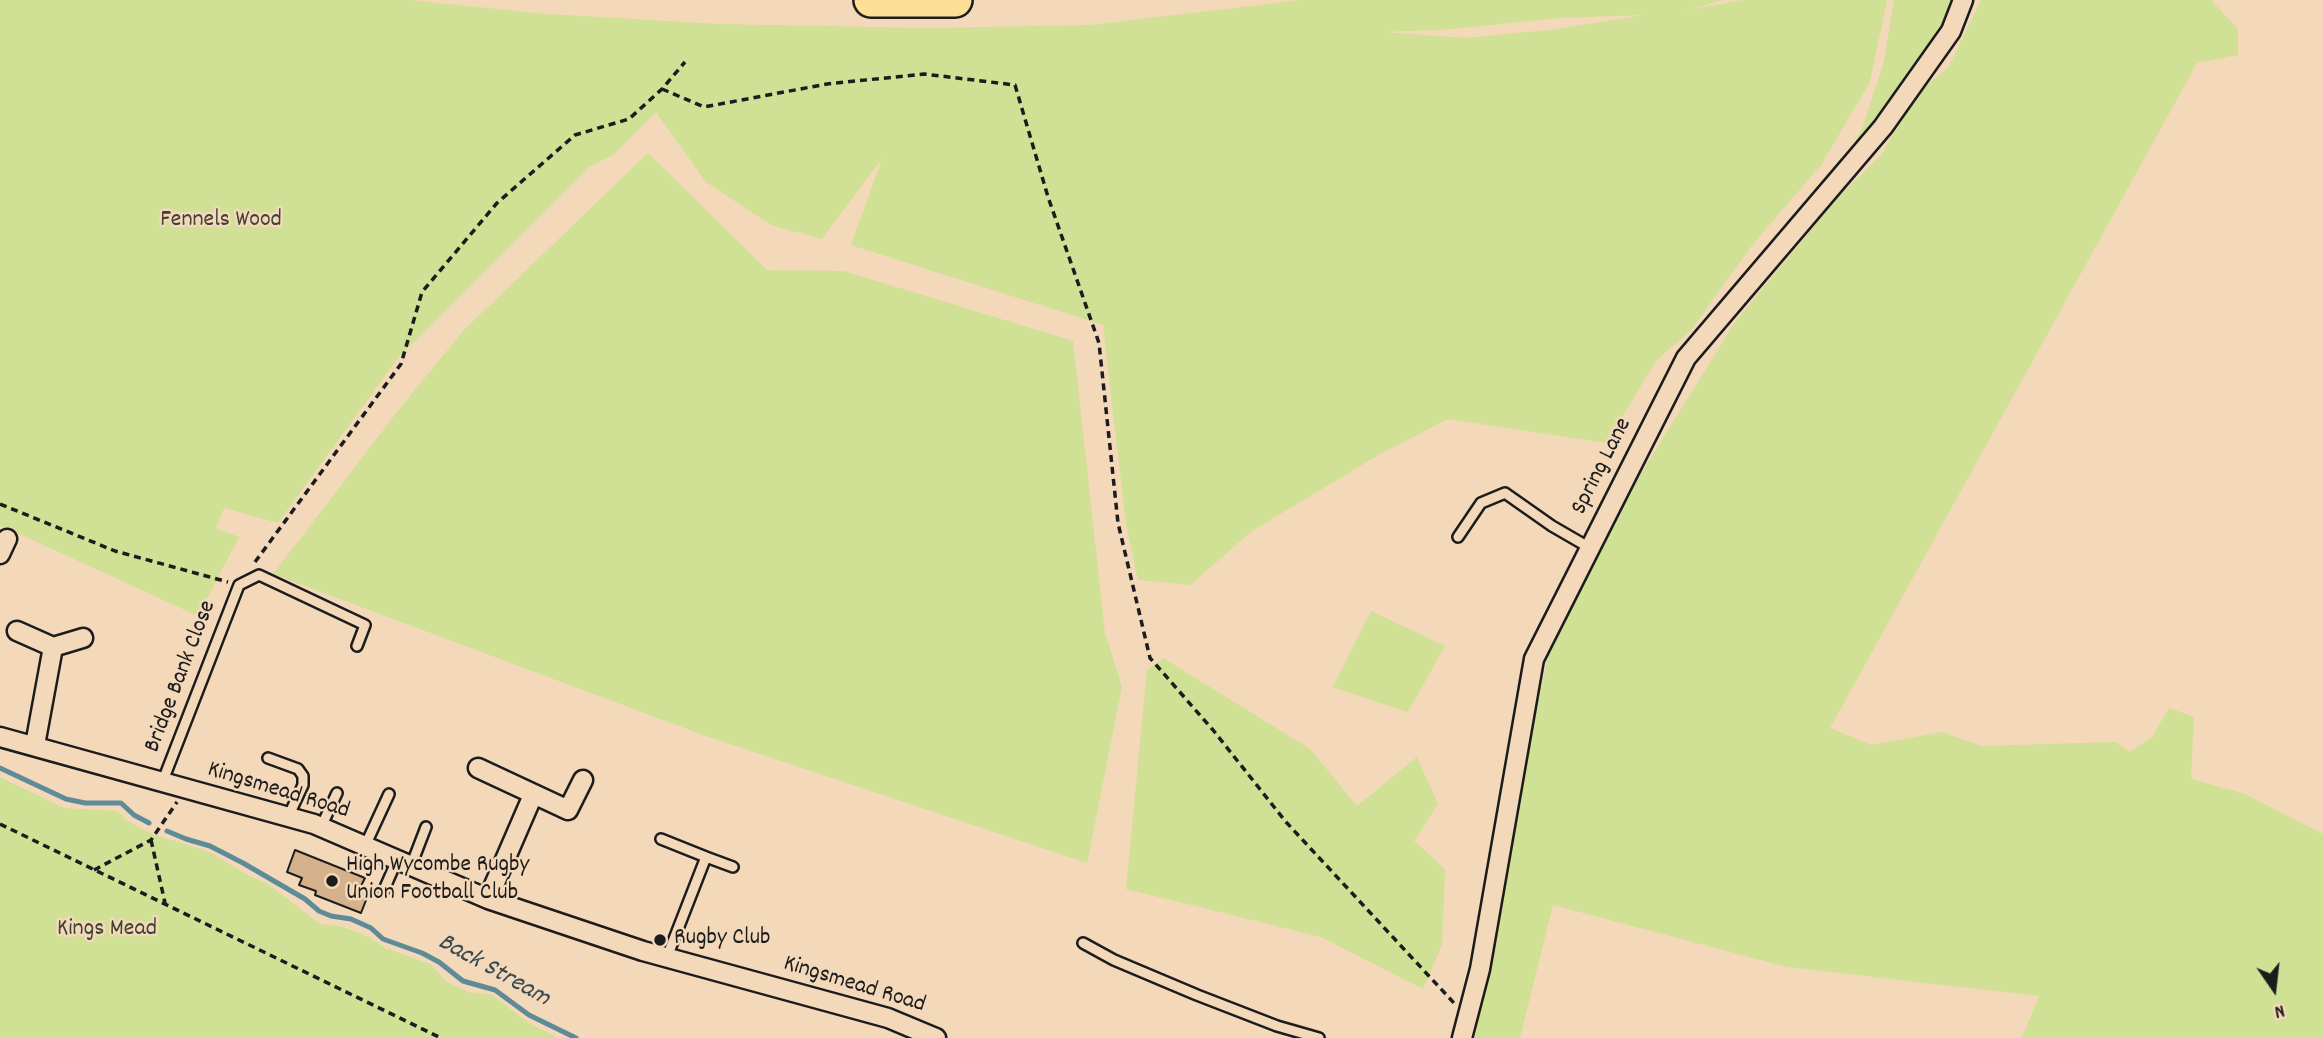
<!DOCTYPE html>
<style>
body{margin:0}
#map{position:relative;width:2323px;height:1038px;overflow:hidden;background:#f3d8ba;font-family:Dekko,sans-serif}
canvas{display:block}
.north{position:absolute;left:2239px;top:954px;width:70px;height:70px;-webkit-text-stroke:5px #f3d8ba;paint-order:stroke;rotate:166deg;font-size:19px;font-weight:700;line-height:28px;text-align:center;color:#1c1c1c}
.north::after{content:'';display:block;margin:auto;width:24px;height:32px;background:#1c1c1c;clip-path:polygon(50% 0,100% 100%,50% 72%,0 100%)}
</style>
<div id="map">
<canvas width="2323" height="1038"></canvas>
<div class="north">N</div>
</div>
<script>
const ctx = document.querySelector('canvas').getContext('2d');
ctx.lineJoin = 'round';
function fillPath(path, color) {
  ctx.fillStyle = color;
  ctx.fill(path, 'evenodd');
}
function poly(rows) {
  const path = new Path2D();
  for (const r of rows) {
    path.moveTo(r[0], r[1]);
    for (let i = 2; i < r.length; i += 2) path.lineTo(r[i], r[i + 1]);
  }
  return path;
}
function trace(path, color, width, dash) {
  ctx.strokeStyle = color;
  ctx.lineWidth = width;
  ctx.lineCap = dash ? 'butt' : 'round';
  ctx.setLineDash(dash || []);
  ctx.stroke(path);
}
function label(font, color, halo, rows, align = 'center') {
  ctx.font = font + ' Dekko,sans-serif';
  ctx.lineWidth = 5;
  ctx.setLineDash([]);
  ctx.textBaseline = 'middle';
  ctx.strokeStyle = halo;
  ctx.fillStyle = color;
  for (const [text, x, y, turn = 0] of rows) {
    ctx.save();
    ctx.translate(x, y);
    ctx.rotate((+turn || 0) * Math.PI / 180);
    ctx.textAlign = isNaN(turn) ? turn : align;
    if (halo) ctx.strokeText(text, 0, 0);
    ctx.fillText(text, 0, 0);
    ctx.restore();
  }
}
fillPath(poly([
 [0,0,408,0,547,14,719,24,928,28,1090,25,1302,0,1723,0,1687,10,1743,0,1887,0,1870,82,1821,165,1752,245,1692,329,1656,361,1606,443,1448,419,1380,454,1252,531,1190,585,1138,580,1126,524,1103,325,851,245,882,159,822,239,771,225,706,182,656,112,613,155,589,167,398,358,278,523,224,508,216,528,239,537,198,616,0,525],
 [1645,15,1549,30,1466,38,1383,32,1453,29,1559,18],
 [1894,0,1955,0,1937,39,1884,117,1846,158,1863,127,1884,61],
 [1981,0,2211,0,2238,29,2238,55,2197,63,1830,728,1871,745,1942,732,1981,746,2116,742,2130,752,2152,737,2169,708,2194,717,2191,779,2245,794,2323,834,2323,1038,2022,1038,2039,996,1787,967,1553,905,1520,1038,1475,1038,1508,849,1549,651,1640,461,1642,472,1735,322,1837,198,1882,154,1913,96,1948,68],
 [648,153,767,270,844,271,1073,341,1105,633,1122,687,1087,863,706,736,273,574,401,407,463,331],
 [1371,611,1445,646,1408,712,1333,687],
 [1163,658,1310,749,1357,806,1417,757,1438,804,1414,841,1445,869,1442,945,1423,989,1321,937,1126,889,1147,670],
 [0,777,64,808,117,811,128,821,150,833,212,853,249,876,268,884,320,924,340,926,369,937,385,948,430,964,447,982,468,992,492,995,526,1021,558,1038,0,1038]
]), '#d0e094');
trace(poly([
 [0,768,66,799,85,803,121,803,134,815,149,823],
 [167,831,186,839,210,846,243,863,305,899,319,911,331,916,351,919,371,928,383,939,422,953,439,962,463,981,495,990,529,1015,576,1038]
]), '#5e8b98', 5);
const building = poly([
 [295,850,365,878,361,886,370,890,361,913,315,895,316,891,299,885,302,878,287,872,295,850]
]);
fillPath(building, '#d5b18c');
trace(building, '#1c1c1c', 2);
const lane = poly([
 [1458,537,1481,503,1505,493,1552,526,1590,548],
 [268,758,298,769,303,776,303,785,288,817],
 [162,783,239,585,259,575,365,625,357,646],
 [321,827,337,793],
 [661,839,706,857,667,957],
 [365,846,389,794],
 [706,857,733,867],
 [411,866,426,827],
 [383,892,397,860],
 [1083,943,1114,960,1197,995,1277,1026,1319,1038]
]);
const street = poly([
 [0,554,7,539],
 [17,631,53,647],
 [0,737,314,824,488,899,643,951,888,1018,936,1038],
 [35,745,53,647,83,638],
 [478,768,568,810,583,780],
 [488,899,533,795],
 [1462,1038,1480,969,1534,659,1686,358,1883,127,1951,31,1963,0]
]);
const highway = poly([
 [871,0,955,0]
]);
trace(lane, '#1c1c1c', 14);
trace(street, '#1c1c1c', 23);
trace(highway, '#1c1c1c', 38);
trace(poly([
 [662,89,704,107,827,84,924,74,1015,85,1048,197,1099,343,1118,523,1150,658,1213,730,1286,822,1454,1003],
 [0,504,115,551,228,582],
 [255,562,401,364,422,292,497,203,575,135,629,119,662,89,685,62],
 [0,824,441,1038],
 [151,840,165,903],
 [94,870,151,840,177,802]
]), '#1c1c1c', 3.5, [7, 5]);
trace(lane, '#f3d8ba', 9);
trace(street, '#f3d8ba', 18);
trace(highway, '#fcde96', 33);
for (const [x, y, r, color] of [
 [332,881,7,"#1c1c1c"],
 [660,940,7,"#1c1c1c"]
]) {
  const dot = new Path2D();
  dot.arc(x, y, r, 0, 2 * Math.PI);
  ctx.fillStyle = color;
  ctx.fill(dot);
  trace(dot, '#f3d8ba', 2.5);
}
label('24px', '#404334', '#f3d8ba', [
 ["Fennels Wood",221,222],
 ["Kings Mead",107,931]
]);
label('24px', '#1c1c1c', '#f3d8ba', [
 ["Spring Lane",1603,467,-63],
 ["Bridge Bank Close",182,677,-69],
 ["Kingsmead Road",278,792,17],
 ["Kingsmead Road",854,986,17]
]);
label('24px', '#1c1c1c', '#f3d8ba', [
 ["High Wycombe Rugby",346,867],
 ["Union Football Club",346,895],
 ["Rugby Club",674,940]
], 'left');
label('italic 26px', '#384a50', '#f3d8ba', [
 ["Back Stream",493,972,29]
]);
</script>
